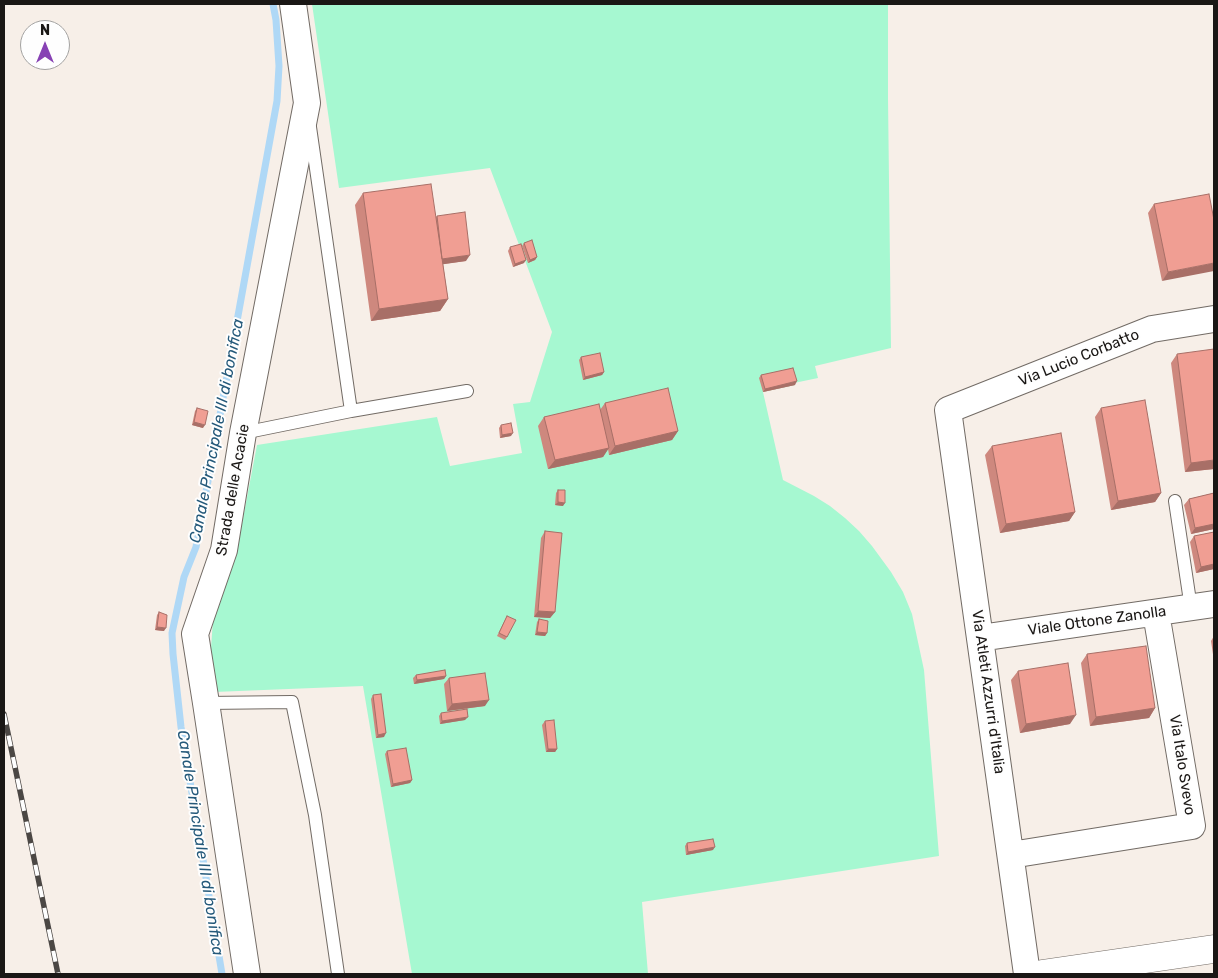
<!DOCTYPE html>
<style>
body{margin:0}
#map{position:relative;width:1218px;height:978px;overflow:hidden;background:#f7efe8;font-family:Rubik,sans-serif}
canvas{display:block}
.frame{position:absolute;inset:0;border:5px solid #1a1715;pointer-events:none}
.north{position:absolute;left:20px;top:20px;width:50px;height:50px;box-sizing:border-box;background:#fefefe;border:1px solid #a3a2a1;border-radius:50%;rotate:0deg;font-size:14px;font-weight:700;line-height:20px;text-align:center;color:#1a1715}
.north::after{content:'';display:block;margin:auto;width:18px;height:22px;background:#8741b4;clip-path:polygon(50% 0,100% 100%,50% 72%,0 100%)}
</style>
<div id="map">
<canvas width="1218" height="978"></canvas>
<div class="frame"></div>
<div class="north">N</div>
</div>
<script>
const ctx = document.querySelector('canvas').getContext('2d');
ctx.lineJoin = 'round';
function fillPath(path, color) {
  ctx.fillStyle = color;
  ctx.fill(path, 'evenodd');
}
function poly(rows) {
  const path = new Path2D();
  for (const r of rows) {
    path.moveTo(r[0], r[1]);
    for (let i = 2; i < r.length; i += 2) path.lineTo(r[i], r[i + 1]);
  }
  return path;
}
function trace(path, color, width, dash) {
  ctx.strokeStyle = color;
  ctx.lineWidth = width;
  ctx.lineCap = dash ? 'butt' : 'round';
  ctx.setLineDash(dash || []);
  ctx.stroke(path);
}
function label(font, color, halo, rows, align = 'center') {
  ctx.font = font + ' Rubik,sans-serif';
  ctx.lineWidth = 4;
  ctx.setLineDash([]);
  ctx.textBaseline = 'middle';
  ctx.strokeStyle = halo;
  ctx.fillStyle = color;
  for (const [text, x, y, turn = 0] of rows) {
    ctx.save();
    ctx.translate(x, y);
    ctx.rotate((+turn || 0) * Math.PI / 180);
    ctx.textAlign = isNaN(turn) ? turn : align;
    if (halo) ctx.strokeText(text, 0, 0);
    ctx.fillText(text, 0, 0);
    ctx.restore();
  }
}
fillPath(poly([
 [312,4,888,4,888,98,891,348,815,366,818,378,794,383,795,385,763,392,783,480,814,496,830,506,845,518,859,531,872,546,891,572,903,592,912,614,924,670,939,856,642,902,648,974,412,974,363,686,214,692,211,648,213,620,240,534,257,445,437,417,450,466,522,453,513,404,530,402,552,332,490,168,339,188]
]), '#a6f8d1');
trace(poly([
 [222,974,181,727,173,654,172,633,184,577,196,547,277,101,279,66,276,20,273,4]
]), '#afd8f6', 7);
const service = poly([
 [310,127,351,411],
 [243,433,351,411,467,391],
 [1175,501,1191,608],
 [206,703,292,702,315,815,338,974]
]);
const minor = poly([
 [980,638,1214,604],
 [1011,855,1192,826,1156,613],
 [247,974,206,703,195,634,224,550,243,433,307,103,293,4],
 [1027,974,948,410,1152,329,1214,319]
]);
const tertiary = poly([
 [1042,974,1214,949]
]);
trace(service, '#726b65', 14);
trace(minor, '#726b65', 28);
trace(tertiary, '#726b65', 29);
trace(service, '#fff', 12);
trace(minor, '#fff', 26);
trace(tertiary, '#fff', 28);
const rail = poly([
 [4,714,58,974]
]);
trace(rail, '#4b4744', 5.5);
trace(rail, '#fefefe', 4, [11]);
fillPath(poly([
 [363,193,436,217,437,216,466,261,443,264,448,299,440,311,371,321,355,205],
 [1154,204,1214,220,1162,281,1148,213],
 [524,243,537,257,535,260,528,263,522,246],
 [510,247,524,263,513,267,508,251],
 [1177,354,1214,469,1185,472,1171,363],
 [581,357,604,372,602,375,583,380,579,360],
 [761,375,795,385,763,392,759,378],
 [605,403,678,431,672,440,609,455,608,449,603,457,548,469,538,426,544,417,600,410],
 [197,408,203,428,192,425,195,411],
 [1101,408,1161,493,1155,502,1111,510,1095,417],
 [501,425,511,436,500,438,499,428],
 [992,446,1075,512,1069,521,1000,533,985,455],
 [558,490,563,506,555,505,556,493],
 [1214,493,1214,529,1191,534,1184,505,1189,499],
 [545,531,555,612,550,618,534,617,541,538],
 [1214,532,1214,569,1196,573,1190,542,1194,536],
 [159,612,164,631,155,630,157,615],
 [507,616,507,637,505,640,497,636],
 [539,619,547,633,545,636,535,635,537,622],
 [1214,636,1214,661,1211,641],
 [1087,654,1155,708,1149,718,1090,726,1081,663],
 [1018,671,1070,724,1020,733,1011,680],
 [416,675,446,676,444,679,414,684,413,678],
 [449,678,485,706,447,711,444,684],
 [373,695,384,737,376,738,371,699],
 [441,713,465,720,440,724,439,716],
 [545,721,557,749,555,752,546,752,542,725],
 [387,751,412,780,410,783,391,787,385,754],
 [687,843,713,850,686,855,685,846]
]), '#ce887e');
fillPath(poly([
 [470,255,466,261,438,265,442,259],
 [537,257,535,260,528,263,530,260],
 [526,260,524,263,513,267,515,264],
 [1214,263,1214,271,1162,281,1168,272],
 [448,299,440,311,371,321,379,309],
 [604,372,602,375,583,380,585,377],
 [797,381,795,385,763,392,765,389],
 [194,422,205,425,203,428,192,425],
 [678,431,672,440,609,455,615,446],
 [513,433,511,436,500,438,502,435],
 [609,448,603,457,548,469,555,460],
 [1214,460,1214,469,1185,472,1191,463],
 [1161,493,1155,502,1111,510,1118,501],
 [558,502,565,503,563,506,555,505],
 [1075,512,1069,521,1000,533,1006,524],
 [1214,524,1214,529,1191,534,1195,528],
 [1214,564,1214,569,1196,573,1201,567],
 [538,611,555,612,550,618,534,617],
 [157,627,166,628,164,631,155,630],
 [537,632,547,633,545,636,535,635],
 [446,676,444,679,414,684,417,680],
 [489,700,485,706,447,711,452,704],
 [1155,708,1149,718,1090,726,1096,717],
 [1076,715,1070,724,1020,733,1026,724],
 [468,717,465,720,440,724,442,721],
 [386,733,384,737,376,738,378,735],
 [548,749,557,749,555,752,546,752],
 [412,780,410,783,391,787,393,784],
 [715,847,713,850,686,855,688,852]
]), '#a86f67');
const building = poly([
 [431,184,448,299,379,309,363,193,431,184],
 [1209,194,1214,220,1214,263,1168,272,1154,204,1209,194],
 [465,212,470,255,442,259,437,216,465,212],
 [532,240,537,257,530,260,524,243,532,240],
 [521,244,526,260,515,264,510,247,521,244],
 [1214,349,1214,460,1191,463,1177,354,1214,349],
 [600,353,604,372,585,377,581,357,600,353],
 [793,368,797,381,765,389,761,375,793,368],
 [668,388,678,431,615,446,605,403,668,388],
 [1145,400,1161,493,1118,501,1101,408,1145,400],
 [599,404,609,448,555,460,544,417,599,404],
 [197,408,208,411,205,425,194,422,197,408],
 [511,423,513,433,502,435,501,425,511,423],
 [1061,433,1075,512,1006,524,992,446,1061,433],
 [558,490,565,490,565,503,558,502,558,490],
 [1214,493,1214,524,1195,528,1189,499,1214,493],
 [545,531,562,533,555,612,538,611,545,531],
 [1214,532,1214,564,1201,567,1194,536,1214,532],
 [159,612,167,615,166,628,157,627,159,612],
 [507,616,516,620,507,637,499,633,507,616],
 [539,619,548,621,547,633,537,632,539,619],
 [1146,646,1155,708,1096,717,1087,654,1146,646],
 [1068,663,1076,715,1026,724,1018,671,1068,663],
 [445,670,446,676,417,680,416,675,445,670],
 [485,673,489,700,452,704,449,678,485,673],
 [381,694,386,733,378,735,373,695,381,694],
 [467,709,468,717,442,721,441,713,467,709],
 [554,720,557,749,548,749,545,721,554,720],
 [406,748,412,780,393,784,387,751,406,748],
 [713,839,715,847,688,852,687,843,713,839]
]);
fillPath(building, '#f09e93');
trace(building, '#a86f67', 1);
label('15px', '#1a1715', '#fefefe', [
 ["Via Lucio Corbatto",1079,358,-22],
 ["Strada delle Acacie",233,490,-80],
 ["Viale Ottone Zanolla",1097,621,-8],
 ["Via Atleti Azzurri d'Italia",988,692,82],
 ["Via Italo Svevo",1182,765,81]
]);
label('italic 16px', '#24597a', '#fefefe', [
 ["Canale Principale III di bonifica",217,431,-79],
 ["Canale Principale III di bonifica",200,843,81]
]);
</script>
